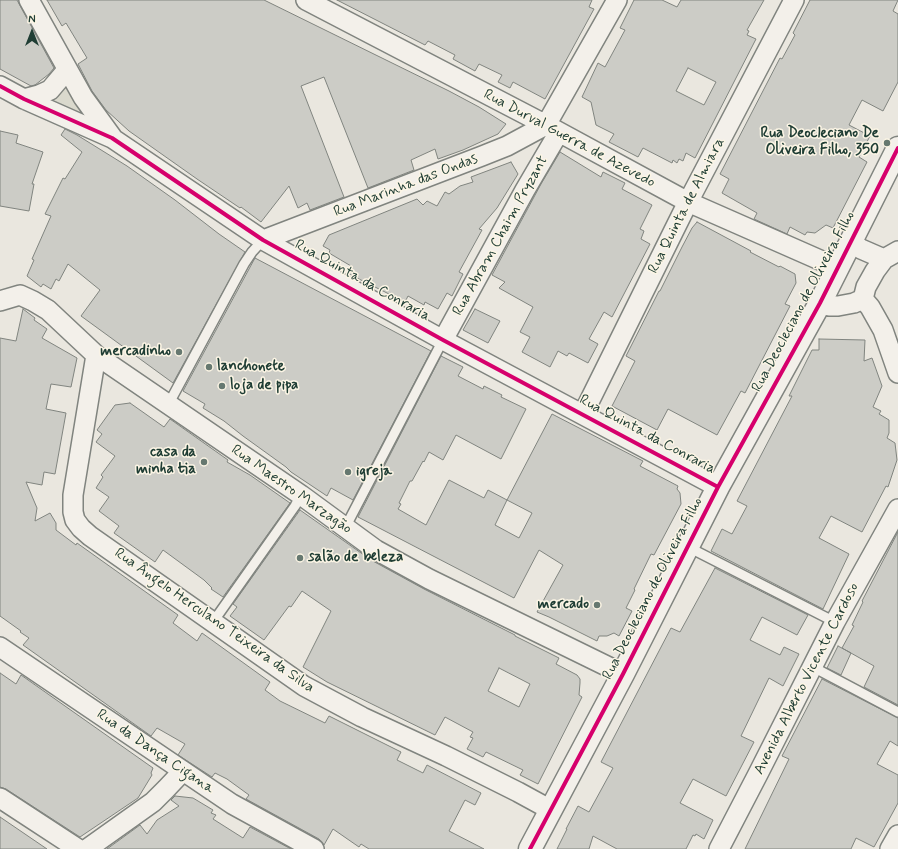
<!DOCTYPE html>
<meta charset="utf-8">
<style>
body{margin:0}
#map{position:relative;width:898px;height:849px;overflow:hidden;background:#eae7df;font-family:Mynerve,sans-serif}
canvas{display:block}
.north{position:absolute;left:12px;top:12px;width:40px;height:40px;-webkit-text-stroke:3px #fcf5e5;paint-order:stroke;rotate:0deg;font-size:11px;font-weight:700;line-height:16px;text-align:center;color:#1f3d34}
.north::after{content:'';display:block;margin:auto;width:14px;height:18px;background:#1f3d34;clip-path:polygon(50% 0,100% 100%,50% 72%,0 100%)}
</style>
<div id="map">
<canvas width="898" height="849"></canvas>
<div class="north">N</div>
</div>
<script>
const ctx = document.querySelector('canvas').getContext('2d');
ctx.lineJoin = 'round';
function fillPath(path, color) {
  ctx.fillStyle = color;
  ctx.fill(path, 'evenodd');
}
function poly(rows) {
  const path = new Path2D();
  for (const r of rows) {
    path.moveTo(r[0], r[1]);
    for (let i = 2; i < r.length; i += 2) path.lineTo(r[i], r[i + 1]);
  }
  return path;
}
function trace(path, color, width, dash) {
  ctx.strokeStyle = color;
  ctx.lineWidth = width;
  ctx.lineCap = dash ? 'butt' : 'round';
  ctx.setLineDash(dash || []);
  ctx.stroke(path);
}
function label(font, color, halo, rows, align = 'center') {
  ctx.font = font + ' Mynerve,sans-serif';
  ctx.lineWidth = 3;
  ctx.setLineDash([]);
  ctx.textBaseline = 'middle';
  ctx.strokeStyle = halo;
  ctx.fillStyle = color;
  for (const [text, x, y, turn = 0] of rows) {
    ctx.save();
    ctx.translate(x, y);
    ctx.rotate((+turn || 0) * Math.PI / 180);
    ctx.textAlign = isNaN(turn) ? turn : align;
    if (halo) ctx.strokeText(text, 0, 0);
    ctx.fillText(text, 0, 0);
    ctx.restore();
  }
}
fillPath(poly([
 [66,78,98,124,35,100]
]), '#dad9cd');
const building = poly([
 [0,0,17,0,54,68,49,74,35,85,31,86,0,69,0,0],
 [47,0,264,0,449,91,479,107,506,124,498,134,463,150,438,159,435,149,411,160,414,170,368,188,324,77,301,86,344,197,310,210,307,203,298,208,289,186,261,222,241,207,240,208,197,179,129,131,106,110,92,91,78,64,87,58,66,23,62,26,47,0],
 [337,0,592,0,589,7,594,9,545,99,513,82,510,88,498,82,502,75,479,64,475,71,453,59,455,55,428,41,425,45,337,0],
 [634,0,662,0,677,7,681,0,764,0,747,30,749,31,747,35,756,39,695,158,686,153,683,161,679,159,677,163,673,160,672,163,643,148,638,157,609,142,614,134,596,125,591,102,582,97,598,63,605,67,625,30,620,28,634,0],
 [688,68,716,82,704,105,676,91,688,68],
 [810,0,898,0,893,11,898,14,898,82,883,111,862,100,849,125,870,136,859,157,867,162,833,228,826,225,815,233,807,232,805,235,790,227,787,234,754,219,757,213,722,193,729,179,720,174,780,58,782,59,795,35,793,33,810,0],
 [65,129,77,135,127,166,175,200,219,234,245,252,173,383,81,316,100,290,68,264,59,281,56,279,51,289,43,284,41,287,27,276,34,260,32,259,51,216,45,214,63,178,65,179,82,152,61,135,65,129],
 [0,131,18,135,16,143,43,152,32,184,34,184,29,211,0,206,0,131],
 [560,152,601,177,603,172,625,183,622,189,652,205,640,229,644,231,641,239,650,244,612,317,604,312,589,339,598,344,588,363,569,353,567,356,558,351,550,367,522,352,530,337,520,332,533,307,499,288,505,282,492,275,541,184,560,152],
 [511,162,518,174,497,208,479,229,482,230,459,272,463,274,452,296,447,293,438,309,425,302,424,305,408,296,405,302,347,273,351,266,329,253,330,250,323,246,329,235,417,199,423,205,427,201,437,206,445,192,449,194,460,186,473,182,471,177,511,162],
 [697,222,751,251,750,252,779,267,780,266,795,274,796,283,785,304,790,306,745,393,741,391,717,435,668,409,657,430,612,406,635,361,626,356,659,291,660,291,682,247,692,228,697,222],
 [255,258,431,351,353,500,331,488,327,496,291,472,286,467,243,436,224,421,203,408,205,404,183,391,255,258],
 [23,309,35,318,34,320,47,329,42,338,77,358,71,387,51,384,46,409,66,413,55,474,44,472,42,485,26,482,37,508,35,521,50,513,56,523,56,530,76,545,77,543,178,615,173,623,197,641,202,633,270,682,265,690,280,701,325,723,329,716,401,752,397,760,423,773,427,765,481,793,475,805,465,800,449,831,484,849,369,849,361,844,359,847,333,829,324,845,319,839,246,799,249,795,227,779,215,773,212,777,178,755,185,744,157,728,151,736,23,645,29,638,20,632,21,631,0,616,0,338,16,341,23,309],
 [475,309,500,321,488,343,463,330,475,309],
 [819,339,865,340,864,361,872,358,882,386,873,407,881,411,879,414,889,420,889,433,887,438,895,443,897,460,888,487,886,486,862,532,831,516,819,538,849,554,823,609,711,551,722,529,732,534,747,506,737,501,792,396,789,396,812,350,819,350,819,339],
 [441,356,463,367,458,376,483,389,484,386,502,395,501,397,526,409,501,459,456,435,443,460,429,452,424,462,423,461,412,481,410,481,399,503,401,504,398,509,426,525,449,480,484,498,488,490,507,500,552,414,643,461,640,466,678,486,677,489,680,493,681,504,654,555,651,554,634,589,635,590,626,608,632,611,619,636,614,633,607,636,599,636,597,641,549,617,537,612,563,565,539,550,514,598,358,517,441,356],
 [507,500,532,513,519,538,495,525,507,500],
 [130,403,164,427,170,419,228,460,227,462,250,475,290,503,223,597,211,589,212,588,204,580,163,550,155,562,114,533,119,526,99,511,109,497,96,488,103,477,101,475,115,456,96,442,102,434,97,430,115,405,130,403],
 [300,510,371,560,424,589,515,635,515,636,559,658,556,664,577,675,580,679,580,683,579,695,582,697,538,784,520,775,523,770,486,752,483,757,467,749,473,738,470,737,473,732,445,717,435,735,327,682,303,667,331,611,302,591,291,607,289,606,264,640,230,616,237,607,233,604,300,510],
 [499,668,530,684,519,707,488,691,499,668],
 [898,532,898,705,864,687,874,666,842,648,854,626,852,625,863,602,862,601,898,532],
 [715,568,808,615,797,635,762,617,750,640,780,655,784,647,799,654,783,686,769,678,741,736,754,742,726,796,693,779,680,803,713,820,704,839,696,834,695,836,693,835,686,849,617,849,593,836,589,849,557,849,567,829,566,829,578,806,589,812,613,768,601,762,671,628,680,632,715,568],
 [838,646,851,653,841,675,827,668,838,646],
 [0,673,16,684,21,675,153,768,151,773,152,775,138,798,80,837,6,789,0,787,0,673],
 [822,679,898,718,898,746,890,741,877,764,898,775,898,803,874,847,856,838,851,849,745,849,789,759,782,756,822,679],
 [175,796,193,798,213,810,211,813,216,815,213,819,243,838,250,827,291,849,107,849,140,825,147,834,157,820,179,806,171,800,175,796],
 [0,817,47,849,0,849,0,817]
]);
fillPath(building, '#ccccc6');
trace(building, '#80847f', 1);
const service = poly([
 [168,405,244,264,252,252,263,240],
 [345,528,443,340],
 [688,547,835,622],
 [213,622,295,506,301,495],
 [811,666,898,712]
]);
const minor = poly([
 [29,0,83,97,112,137],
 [306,0,546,125,688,202,838,268],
 [0,86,24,99,112,138,263,240,443,340,718,487],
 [24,99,39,95,50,90,67,70],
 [263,240,482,156,507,146,546,125,617,0],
 [851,242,861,249,884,259],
 [863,299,870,307,883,330,898,373],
 [863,299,866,287,875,271,884,259,898,251],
 [0,301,20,295,33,301,48,310,96,355,301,495,376,550,429,579,623,674],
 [820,303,829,306,838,306,854,303,863,299],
 [443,340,525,190,559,132],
 [96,355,73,495,73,512,75,520,81,528,90,536,304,686,362,717,446,756,518,792,551,810],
 [583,414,688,202,794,0],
 [0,647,232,804,314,849],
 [0,798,78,849],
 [87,849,153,802,166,789,183,771],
 [719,849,758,774,835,622,898,509],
 [890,849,898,835]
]);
const tertiary = poly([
 [530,849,623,674,718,487,820,303,898,148]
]);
trace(service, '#80847f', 12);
trace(minor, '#80847f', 22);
trace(tertiary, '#80847f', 25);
trace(service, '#f3f0ea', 9);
trace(minor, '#f3f0ea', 19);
trace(tertiary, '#f3f0ea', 22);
trace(poly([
 [0,86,24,99,112,138,263,240,443,340,718,487],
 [530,849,623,674,718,487,820,303,898,148]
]), '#d6006c', 4);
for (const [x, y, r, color] of [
 [887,143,4,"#667870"],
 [179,352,4,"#667870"],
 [209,367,4,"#667870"],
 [222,386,4,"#667870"],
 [204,462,4,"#667870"],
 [348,472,4,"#667870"],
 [300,558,4,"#667870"],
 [597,605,4,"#667870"]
]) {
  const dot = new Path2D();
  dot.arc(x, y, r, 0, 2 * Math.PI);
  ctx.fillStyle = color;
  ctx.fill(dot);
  trace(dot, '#fcf5e5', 1.5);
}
label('bold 15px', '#1f3d34', '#fcf5e5', [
 ["Rua Deocleciano De",879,134],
 ["Oliveira Filho, 350",879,151],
 ["mercadinho",171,352],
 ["lanchonete",217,367,"left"],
 ["loja de pipa",230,386,"left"],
 ["casa da",196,453],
 ["minha tia",196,470],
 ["igreja",356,472,"left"],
 ["salão de beleza",308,558,"left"],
 ["mercado",589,605]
], 'right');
label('15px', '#1f3d34', '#fcf5e5', [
 ["Rua Durval Guerra de Azevedo",569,139,28],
 ["Rua Marinha das Ondas",406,186,-21],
 ["Rua Quinta de Almiara",687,206,-63],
 ["Rua Abram Chaim Pryzant",501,236,-61],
 ["Rua Quinta da Conraria",362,281,29],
 ["Rua Deocleciano de Oliveira Filho",804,302,-62],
 ["Rua Quinta da Conraria",647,435,28],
 ["Rua Maestro Marzagão",291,490,35],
 ["Rua Deocleciano de Oliveira Filho",653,589,-63],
 ["Rua Ângelo Herculano Teixeira da Silva",214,621,35],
 ["Avenida Alberto Vicente Cardoso",807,679,-63],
 ["Rua da Dança Cigana",155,752,34]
]);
</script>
